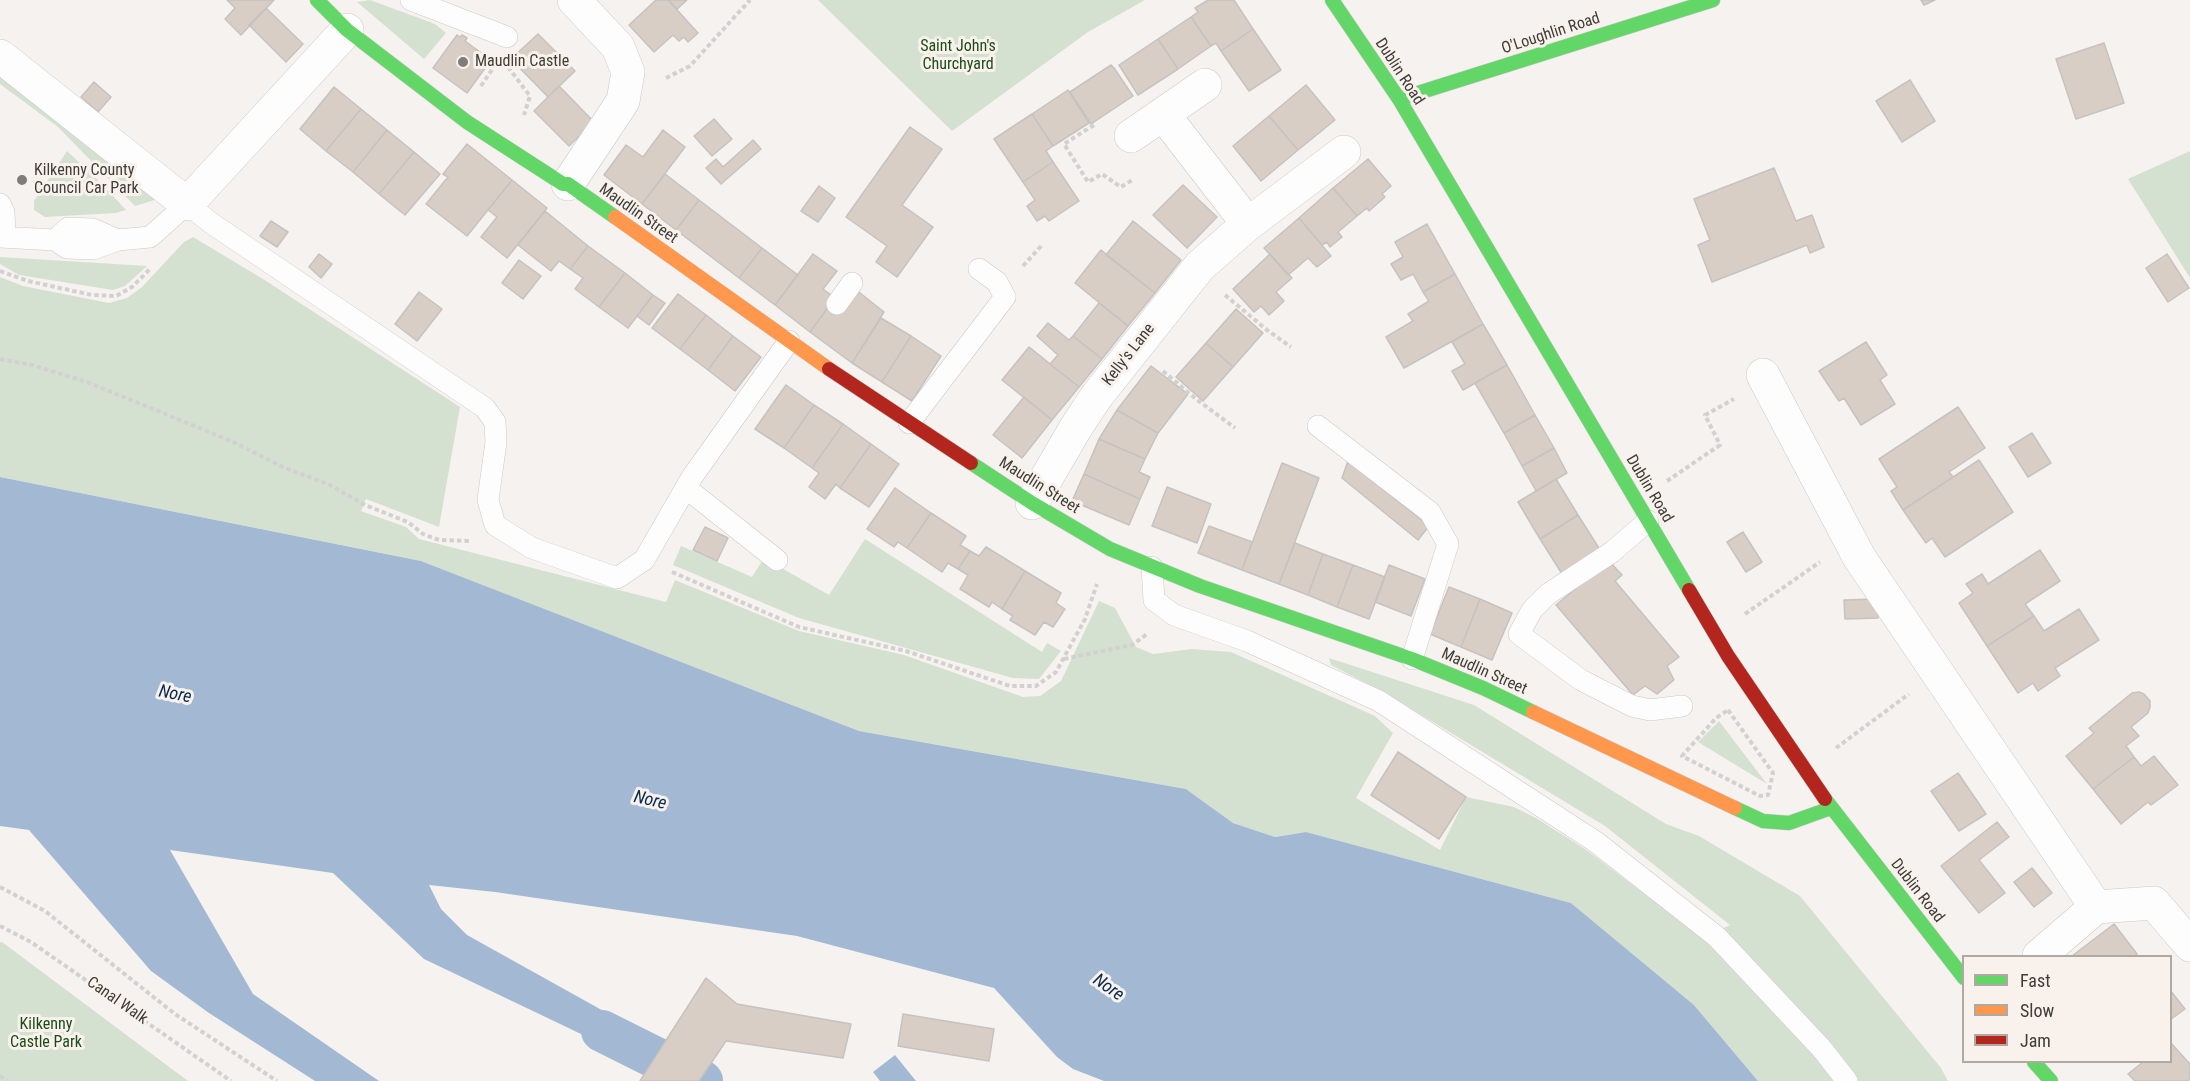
<!DOCTYPE html>
<style>
body{margin:0}
#map{position:relative;width:2190px;height:1081px;overflow:hidden;background:#f6f2ef;font-family:"Roboto Condensed",sans-serif}
canvas{display:block}
.legend{position:absolute;left:1962px;top:955px;width:210px;height:108px;box-sizing:border-box;background:#f9f2ec;border:2px solid #afa9a4;margin:0;padding:8px 10px;list-style:none;font-size:18px;color:#3f3c39}
.legend li{display:flex;align-items:center;gap:12px;height:30px}
.legend b{width:30px;border:2px solid #afa9a4}
</style>
<div id="map">
<canvas width="2190" height="1081"></canvas>
<ul class="legend">
<li><b style="height:8px;background:#63d668"></b>Fast</li>
<li><b style="height:8px;background:#ff974d"></b>Slow</li>
<li><b style="height:8px;background:#b3261e"></b>Jam</li>
</ul>
</div>
<script>
const ctx = document.querySelector('canvas').getContext('2d');
ctx.lineJoin = 'round';
function fillPath(path, color) {
  ctx.fillStyle = color;
  ctx.fill(path, 'evenodd');
}
function poly(rows) {
  const path = new Path2D();
  for (const r of rows) {
    path.moveTo(r[0], r[1]);
    for (let i = 2; i < r.length; i += 2) path.lineTo(r[i], r[i + 1]);
  }
  return path;
}
function trace(path, color, width, dash) {
  ctx.strokeStyle = color;
  ctx.lineWidth = width;
  ctx.lineCap = dash ? 'butt' : 'round';
  ctx.setLineDash(dash || []);
  ctx.stroke(path);
}
function label(font, color, halo, rows, align = 'center') {
  ctx.font = font + ' "Roboto Condensed",sans-serif';
  ctx.lineWidth = 6;
  ctx.setLineDash([]);
  ctx.textBaseline = 'middle';
  ctx.strokeStyle = halo;
  ctx.fillStyle = color;
  for (const [text, x, y, turn = 0] of rows) {
    ctx.save();
    ctx.translate(x, y);
    ctx.rotate((+turn || 0) * Math.PI / 180);
    ctx.textAlign = isNaN(turn) ? turn : align;
    if (halo) ctx.strokeText(text, 0, 0);
    ctx.fillText(text, 0, 0);
    ctx.restore();
  }
}
fillPath(poly([
 [370,0,435,24,446,33,424,59,357,2],
 [818,0,1145,0,1088,32,952,131],
 [0,74,161,198,135,206,58,127,0,84],
 [67,151,97,179,126,210,116,213,45,217,34,210,34,201],
 [2190,151,2190,278,2128,179],
 [193,237,263,279,460,407,439,527,366,499,361,511,406,527,419,539,666,602,675,580,799,631,904,655,1023,697,1040,696,1061,681,1099,601,1115,608,1136,647,1153,654,1192,649,1231,652,1375,716,1393,733,1356,798,1440,850,1466,797,1514,807,1536,818,1588,851,1702,938,1730,925,1605,826,1385,693,1331,665,1329,658,1474,705,1666,824,1699,836,1800,896,1941,1068,1948,1081,1758,1081,1694,1005,1571,903,1306,832,1275,837,1233,823,1186,789,859,731,421,561,0,477,0,277,23,286,109,303,127,298,142,287,184,242],
 [0,257,147,266,125,286,113,290,19,275,0,264],
 [865,539,1042,652,1047,643,1061,651,1039,679,1013,678,799,618,673,565,681,546,752,577,764,558,829,595],
 [1719,721,1767,784,1698,742],
 [0,942,2,942,188,1081,0,1081]
]), '#d4e1d0');
fillPath(poly([
 [0,477,421,561,859,731,1186,789,1233,823,1275,837,1306,832,1571,903,1694,1005,1758,1081,1104,1081,1073,1069,1057,1057,994,988,797,936,495,892,429,885,441,909,467,935,661,1043,646,1065,424,959,333,873,170,850,253,994,379,1081,315,1081,209,1013,151,971,29,830,0,826],
 [895,1055,916,1081,880,1081,873,1072]
]), '#a3b9d3');
trace(poly([
 [602,1031,702,1081]
]), '#a3b9d3', 42);
const building = poly([
 [227,0,274,0,241,35,225,19,235,8,227,0],
 [656,0,668,0,698,33,688,42,684,37,679,41,673,35,654,52,629,25,656,0],
 [668,0,687,0,677,9,668,0],
 [1208,0,1234,0,1253,29,1221,51,1216,43,1211,46,1191,17,1198,12,1195,8,1208,0],
 [1921,0,1935,0,1924,5,1921,0],
 [266,8,303,44,286,62,249,25,266,8],
 [1191,17,1211,46,1178,69,1158,39,1191,17],
 [1253,29,1281,70,1249,91,1221,51,1253,29],
 [538,34,575,71,548,97,511,59,538,34],
 [457,35,460,37,462,35,467,38,465,41,491,60,467,93,433,68,457,35],
 [1158,39,1178,69,1138,95,1119,65,1158,39],
 [2104,43,2124,103,2076,119,2056,59,2104,43],
 [1111,65,1114,68,1133,96,1091,124,1070,92,1111,65],
 [1910,80,1935,121,1902,142,1876,101,1910,80],
 [94,82,111,97,98,112,81,97,94,82],
 [1306,85,1335,120,1298,150,1269,116,1306,85],
 [559,86,594,122,569,146,534,111,559,86],
 [334,87,361,109,326,151,300,129,334,87],
 [1068,90,1089,123,1053,146,1032,114,1068,90],
 [361,109,387,130,353,172,326,151,361,109],
 [1032,114,1053,146,1046,151,1053,162,1023,182,994,139,1032,114],
 [1269,116,1298,150,1261,181,1233,146,1269,116],
 [714,119,732,139,712,156,694,136,714,119],
 [910,127,942,149,902,205,933,227,897,277,876,262,887,246,846,217,910,127],
 [387,130,414,152,379,194,353,172,387,130],
 [663,130,685,147,642,204,604,175,626,145,643,157,663,130],
 [753,140,761,149,721,184,706,168,716,159,723,167,753,140],
 [467,144,512,180,467,236,426,204,448,177,443,174,467,144],
 [414,152,440,174,405,215,379,194,414,152],
 [1368,159,1391,186,1382,194,1385,197,1369,211,1367,208,1357,216,1333,188,1368,159],
 [1053,162,1079,201,1049,221,1045,216,1037,221,1027,206,1035,200,1023,182,1053,162],
 [1774,168,1796,221,1812,215,1824,247,1810,253,1807,245,1712,282,1698,245,1710,240,1694,199,1774,168],
 [665,174,699,200,676,230,642,204,665,174],
 [512,180,547,208,507,258,481,237,497,217,488,210,512,180],
 [1183,185,1217,217,1187,248,1153,215,1183,185],
 [819,186,835,198,818,222,801,211,819,186],
 [1333,188,1357,216,1338,232,1342,237,1330,247,1327,242,1322,245,1299,218,1333,188],
 [699,200,762,248,739,278,676,230,699,200],
 [545,211,588,246,570,269,559,261,551,271,518,245,545,211],
 [1299,218,1331,256,1317,267,1308,258,1288,275,1264,248,1299,218],
 [271,221,288,232,277,247,260,236,271,221],
 [1133,221,1181,260,1155,293,1106,255,1133,221],
 [1427,224,1455,274,1423,292,1413,274,1401,280,1391,264,1403,257,1395,242,1427,224],
 [588,246,625,273,599,307,575,289,583,278,570,269,588,246],
 [762,248,798,275,775,305,739,278,762,248],
 [1101,250,1155,293,1128,326,1075,283,1101,250],
 [319,254,332,264,321,278,309,267,319,254],
 [813,254,837,271,823,289,835,298,810,332,775,305,813,254],
 [1270,254,1292,278,1276,292,1284,301,1269,315,1261,306,1254,312,1233,289,1270,254],
 [2167,254,2189,288,2168,302,2146,268,2167,254],
 [519,260,541,276,523,299,502,283,519,260],
 [625,273,653,295,628,328,599,307,625,273],
 [1455,274,1483,324,1404,368,1386,337,1413,321,1408,314,1429,301,1423,292,1455,274],
 [855,289,884,312,852,363,810,332,833,301,855,289],
 [419,292,442,309,417,341,395,324,419,292],
 [678,294,706,315,680,349,652,328,678,294],
 [653,295,665,303,649,325,637,316,653,295],
 [1099,303,1128,326,1102,359,1073,336,1099,303],
 [1236,309,1263,333,1233,367,1206,343,1236,309],
 [706,315,733,336,708,370,680,349,706,315],
 [881,318,911,336,882,382,852,363,881,318],
 [1048,323,1069,340,1073,336,1102,359,1079,387,1050,364,1058,355,1037,336,1048,323],
 [1483,324,1507,365,1463,390,1452,371,1465,364,1452,342,1483,324],
 [733,336,761,357,735,391,708,370,733,336],
 [911,336,941,356,912,401,882,382,911,336],
 [1866,342,1887,375,1880,380,1895,404,1861,425,1844,398,1839,401,1819,371,1866,342],
 [1206,343,1233,367,1203,401,1176,377,1206,343],
 [1029,347,1079,387,1052,420,1002,380,1029,347],
 [1507,365,1535,415,1504,433,1475,383,1507,365],
 [1151,366,1188,394,1158,433,1117,410,1151,366],
 [786,385,814,405,784,448,755,429,786,385],
 [1024,397,1052,420,1022,458,993,435,1024,397],
 [814,405,843,424,812,468,784,448,814,405],
 [1958,407,1985,448,1949,472,1953,477,1903,510,1891,491,1897,487,1879,459,1958,407],
 [1117,410,1158,433,1145,459,1099,439,1117,410],
 [1535,415,1554,448,1522,466,1504,433,1535,415],
 [843,424,871,444,840,488,836,484,825,499,809,487,819,473,812,468,843,424],
 [2032,433,2051,463,2028,477,2009,447,2032,433],
 [1099,439,1145,459,1139,472,1150,477,1140,499,1084,474,1099,439],
 [871,444,899,464,869,507,840,488,871,444],
 [1554,448,1567,473,1536,491,1522,466,1554,448],
 [1979,460,2013,512,1945,557,1932,538,1926,543,1903,510,1979,460],
 [1348,461,1429,526,1418,540,1342,478,1348,461],
 [1282,463,1319,478,1279,584,1242,570,1282,463],
 [1084,474,1140,499,1129,525,1072,501,1084,474],
 [1556,479,1578,515,1540,539,1518,502,1556,479],
 [1167,487,1211,504,1197,543,1152,526,1167,487],
 [895,488,931,513,907,548,898,542,894,547,867,529,895,488],
 [931,513,966,536,960,545,970,551,958,569,948,563,942,572,907,548,931,513],
 [1578,515,1602,553,1564,577,1540,539,1578,515],
 [1209,526,1252,542,1242,570,1198,553,1209,526],
 [705,527,728,538,717,561,693,550,705,527],
 [1743,532,1762,562,1746,572,1727,542,1743,532],
 [1295,543,1323,554,1308,595,1279,584,1295,543],
 [986,547,1025,571,1002,609,992,602,989,607,960,589,968,575,958,569,970,551,979,556,986,547],
 [2040,550,2060,581,2025,604,2034,616,1987,646,1959,603,1973,593,1966,584,1982,574,1988,584,2040,550],
 [1323,554,1353,565,1337,607,1308,595,1323,554],
 [1609,561,1622,575,1615,581,1679,657,1667,666,1674,680,1657,694,1645,686,1633,695,1556,605,1609,561],
 [1353,565,1385,577,1369,619,1337,607,1353,565],
 [1389,565,1425,579,1411,616,1375,602,1389,565],
 [1025,571,1061,593,1056,603,1065,609,1053,627,1044,622,1035,635,1010,620,1013,616,1002,609,1025,571],
 [1449,587,1480,599,1461,647,1430,634,1449,587],
 [1480,599,1512,613,1492,660,1461,647,1480,599],
 [1877,599,1878,618,1845,619,1844,600,1877,599],
 [2079,609,2099,640,2055,668,2060,676,2038,691,2033,683,2018,693,1987,646,2034,616,2044,631,2079,609],
 [2139,692,2144,694,2150,701,2150,707,2148,713,2131,727,2139,736,2126,746,2134,757,2093,789,2066,756,2094,733,2089,728,2132,693,2139,692],
 [1398,752,1466,797,1439,839,1371,795,1398,752],
 [2154,756,2178,785,2151,805,2148,802,2121,824,2093,789,2134,757,2141,766,2154,756],
 [1958,773,1986,814,1959,831,1931,791,1958,773],
 [1997,822,2009,837,1979,860,2005,893,1979,913,1941,866,1997,822],
 [2032,868,2052,893,2034,907,2014,882,2032,868],
 [2114,924,2137,954,2134,956,2072,956,2114,924],
 [706,978,737,1004,851,1024,843,1058,726,1041,699,1081,640,1081,706,978],
 [2170,990,2185,1009,2170,1020,2170,990],
 [903,1014,994,1029,989,1061,898,1046,903,1014],
 [2170,1042,2190,1064,2190,1079,2188,1081,2135,1081,2128,1074,2143,1062,2170,1062,2170,1042]
]);
fillPath(building, '#d8cec6');
trace(building, '#c5c2c0', 1.5);
const lane = poly([
 [411,0,507,37],
 [0,204,4,212,5,236],
 [0,237,55,240,67,248,93,249,118,240,150,237,187,204,211,223,485,408,495,422,496,442,488,500,495,525,532,548,617,578,644,560,692,477,789,341],
 [55,240,68,228,93,229,118,240],
 [837,304,852,283],
 [909,423,1005,297,997,282,979,269],
 [1318,426,1430,512,1448,544,1412,659],
 [686,488,777,560],
 [1648,521,1612,552,1548,594,1532,610,1519,634,1581,680,1632,706,1650,710,1682,706],
 [1152,567,1154,600,1174,615,1247,641,1379,701,1596,842,1717,937,1822,1049,1847,1081]
]);
const street = poly([
 [0,56,187,204,347,30],
 [1163,114,1248,224],
 [1131,136,1205,85],
 [568,184,623,101,628,72,618,47,574,0],
 [1763,375,1859,557,2096,907,2039,956],
 [1032,503,1075,429,1096,397,1200,266,1248,224,1344,152],
 [2096,907,2154,903,2190,945]
]);
const fast = poly([
 [317,0,347,30,467,122,563,184,568,184,615,217],
 [1332,0,1399,99,1689,590],
 [1399,99,1713,0],
 [971,463,1032,503,1110,549,1200,586,1412,659,1483,688,1533,712],
 [1825,799,1964,978],
 [1735,808,1763,821,1789,823,1831,808],
 [2034,1062,2051,1081]
]);
const slow = poly([
 [615,217,829,369],
 [1533,712,1735,808]
]);
const jam = poly([
 [829,369,971,463],
 [1689,590,1728,656,1825,799]
]);
trace(lane, '#ccc9c6', 22);
trace(street, '#ccc9c6', 34);
trace(fast, '#ccc9c6', 15);
trace(slow, '#ccc9c6', 15);
trace(jam, '#ccc9c6', 15);
trace(poly([
 [508,67,530,96,524,115],
 [666,78,690,66,750,0],
 [481,86,495,65],
 [1094,125,1064,144,1088,182,1102,174,1121,187,1134,179],
 [1023,266,1042,245],
 [0,271,28,281,92,295,116,296,132,287,151,268],
 [1225,295,1267,330,1291,347],
 [0,359,32,365,87,382,231,441,285,468,328,484,365,505,408,522,423,534,439,540,470,541],
 [1163,371,1196,399,1235,428],
 [1667,481,1720,445,1705,415,1734,399],
 [672,572,799,627,906,651,1010,686,1036,686,1056,672,1085,619,1097,584],
 [1745,614,1820,562],
 [1064,659,1132,645,1147,634],
 [1728,710,1773,773,1768,795,1760,796,1682,756,1716,718,1728,710],
 [1836,748,1909,694],
 [0,887,45,911,175,1014,277,1081],
 [0,926,31,942,231,1081],
 [0,1076,7,1081]
]), '#d3d1d0', 4, [4.5, 3]);
trace(lane, '#fefdfd', 21);
trace(street, '#fefdfd', 33);
trace(fast, '#63d668', 14);
trace(slow, '#ff974d', 14);
trace(jam, '#b3261e', 14);
for (const [x, y, r, color] of [
 [463,62,6,"#7f7c79"],
 [22,180,6,"#7f7c79"]
]) {
  const dot = new Path2D();
  dot.arc(x, y, r, 0, 2 * Math.PI);
  ctx.fillStyle = color;
  ctx.fill(dot);
  trace(dot, '#f9f2ec', 2);
}
label('16px', '#3f3c39', '#f9f2ec', [
 ["O'Loughlin Road",1551,34,-18],
 ["Dublin Road",1399,72,57],
 ["Maudlin Street",638,214,35],
 ["Kelly's Lane",1129,355,-52],
 ["Maudlin Street",1039,486,32],
 ["Dublin Road",1649,489,59],
 ["Maudlin Street",1484,672,24],
 ["Dublin Road",1917,891,52],
 ["Canal Walk",117,1001,35]
]);
label('16px', '#194c17', '#f9f2ec', [
 ["Saint John's",958,47],
 ["Churchyard",958,65],
 ["Kilkenny",46,1025],
 ["Castle Park",46,1043]
]);
label('16px', '#3f3c39', '#f9f2ec', [
 ["Maudlin Castle",475,62],
 ["Kilkenny County",34,171],
 ["Council Car Park",34,189]
], 'left');
label('italic 18px', '#072b50', '#f9f2ec', [
 ["Nore",175,695,11],
 ["Nore",650,801,13],
 ["Nore",1108,988,35]
]);
</script>
